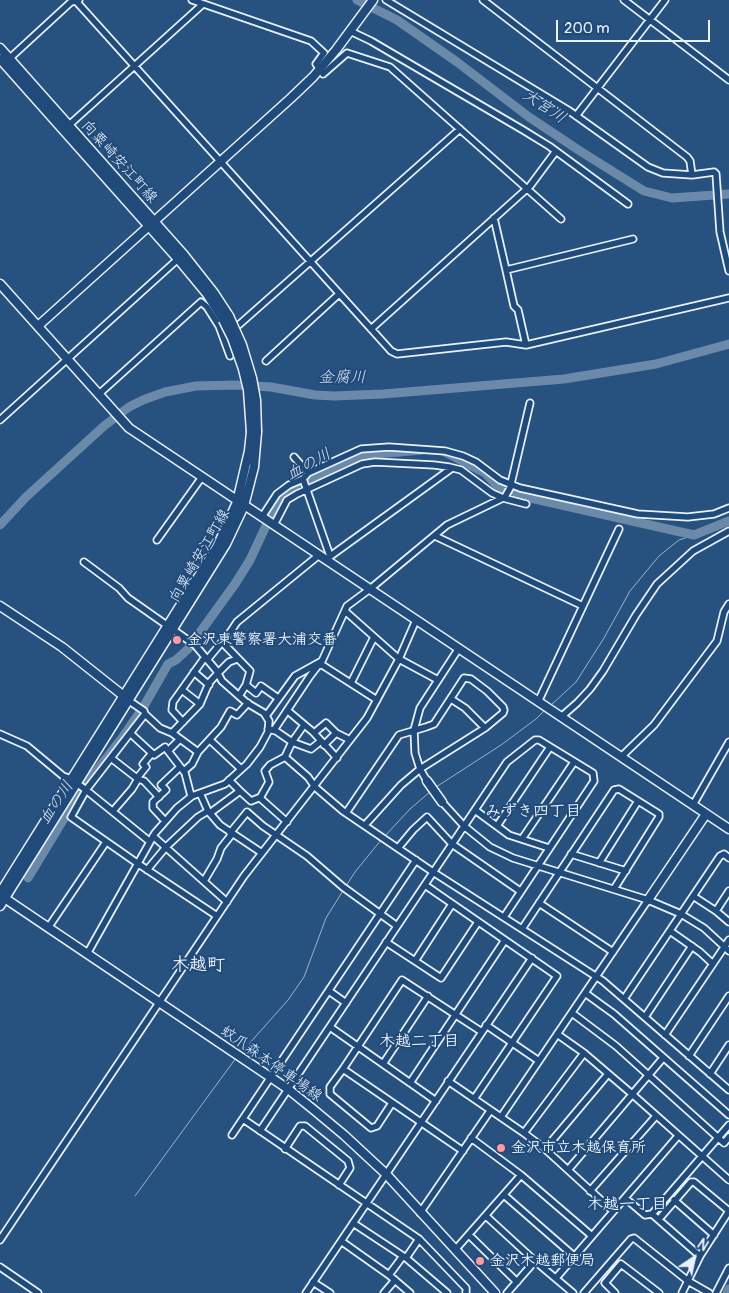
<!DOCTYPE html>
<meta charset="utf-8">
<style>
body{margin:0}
#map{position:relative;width:729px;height:1293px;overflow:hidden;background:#27517f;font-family:Pangolin,sans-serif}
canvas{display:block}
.north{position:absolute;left:669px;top:1233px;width:50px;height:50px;-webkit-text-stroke:4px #1f4a7a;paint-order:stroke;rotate:34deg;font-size:14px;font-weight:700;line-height:20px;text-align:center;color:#e8f1f8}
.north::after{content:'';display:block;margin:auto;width:18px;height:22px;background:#e8f1f8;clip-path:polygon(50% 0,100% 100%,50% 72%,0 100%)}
.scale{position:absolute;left:556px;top:20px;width:154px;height:22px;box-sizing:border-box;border:2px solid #e8f1f8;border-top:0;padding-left:6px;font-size:15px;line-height:18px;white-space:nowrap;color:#e8f1f8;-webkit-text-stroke:4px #1f4a7a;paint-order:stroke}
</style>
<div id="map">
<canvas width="729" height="1293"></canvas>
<div class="north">N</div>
<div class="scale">200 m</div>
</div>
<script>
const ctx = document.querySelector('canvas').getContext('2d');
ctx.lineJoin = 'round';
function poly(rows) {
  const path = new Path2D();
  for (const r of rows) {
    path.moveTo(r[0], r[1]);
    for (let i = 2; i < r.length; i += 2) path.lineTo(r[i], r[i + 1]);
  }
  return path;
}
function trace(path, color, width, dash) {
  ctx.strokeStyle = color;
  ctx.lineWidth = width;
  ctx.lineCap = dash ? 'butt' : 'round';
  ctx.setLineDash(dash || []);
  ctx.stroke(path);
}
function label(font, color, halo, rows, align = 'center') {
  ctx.font = font + ' Pangolin,"Klee One",sans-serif';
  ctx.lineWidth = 4;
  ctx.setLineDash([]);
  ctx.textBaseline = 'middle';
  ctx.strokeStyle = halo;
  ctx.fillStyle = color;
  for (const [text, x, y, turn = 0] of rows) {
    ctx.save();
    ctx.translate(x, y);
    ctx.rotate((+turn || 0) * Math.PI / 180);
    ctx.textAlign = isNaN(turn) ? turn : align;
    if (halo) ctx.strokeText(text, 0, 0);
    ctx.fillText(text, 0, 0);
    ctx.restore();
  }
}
trace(poly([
 [550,706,576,682,604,638,630,591,659,556,679,540,694,535],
 [436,787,501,745,536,719,545,710],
 [384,837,410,809,431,791],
 [346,886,355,872,381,840],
 [241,1053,288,1000,304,977,326,918,344,889],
 [135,1196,236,1058]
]), '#9db3c9', 1);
trace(poly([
 [357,0,397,20,457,62,529,117,580,151,644,191,672,198,729,194],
 [445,452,485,473,501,490,513,494,694,535,729,521],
 [0,525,26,497,104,426,129,407,143,400,165,392,196,386,235,385,271,387,315,395,334,396,383,394,564,379,656,364,729,344],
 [28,878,71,807,86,784,122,738,144,706,168,664,176,660,188,649,235,584,250,560,271,515,282,497,290,491,345,462,365,455,422,450],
 [727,1293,729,1289]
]), '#6b8aaa', 9);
const street = poly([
 [75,0,391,351,397,354,506,342,526,345,729,298],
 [192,0,311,41,324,53,316,64,323,74,347,53,390,67,561,219],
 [386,0,568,110,648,167,663,173,692,175],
 [483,0,687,157,690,161,692,175,714,172,716,174,720,232,729,271],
 [624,0,729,80],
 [350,31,371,41,523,130,549,146,628,204],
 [9,59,71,2,79,0],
 [576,116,665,0],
 [68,126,203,4],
 [494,218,506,270,633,239],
 [506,270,514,306,518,310,526,345],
 [371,329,530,186,556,151],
 [224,338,460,129],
 [266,361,339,294],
 [99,394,201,302,207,307,219,326,230,356],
 [0,420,178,259],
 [294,457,308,473],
 [303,479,330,556],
 [262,517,277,494,289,485,303,479,308,473,361,449,389,447,445,451,463,456,476,462,500,480,520,488,638,514,688,517,714,514,729,508],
 [274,525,287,500,297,494,362,464,375,462,434,465,449,467,461,470,492,493,503,498,526,504],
 [435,536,583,606],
 [157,540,202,477],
 [325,560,452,468],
 [84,562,119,588,128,598,195,645,216,670,222,681,247,703,264,713,269,721,268,732,260,747,247,764,225,784,192,796,177,808,155,833,87,954],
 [345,611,399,659,438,680],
 [222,642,250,671,246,685,239,696],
 [207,660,231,631,237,622,319,555],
 [319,663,377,700],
 [194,672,209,685],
 [351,683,374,637],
 [246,685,256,693,261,686,278,698],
 [182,690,200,704],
 [451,699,465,708,485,728],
 [128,700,144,711,145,714,86,790,71,817,137,863,217,916],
 [538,702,619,529],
 [288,711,313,732,337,758],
 [145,714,160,728,172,733,200,704,209,683,218,673,229,662,237,659],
 [266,716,295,676,322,661,347,606,370,589,447,525,505,497,510,488,530,403],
 [561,717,577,703,590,689,603,671,636,615,657,584,693,551,729,531],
 [183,722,172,710,173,702,205,657],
 [304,725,292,742,311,749,321,741],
 [268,729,276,731,292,742,285,757,270,765,265,771,269,782,260,798,287,822],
 [274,730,310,676,320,663],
 [130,733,154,755,165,747,185,773,191,796],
 [172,733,198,752,221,727,230,711,237,715,248,703],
 [314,733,326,723,336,733,350,740],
 [0,734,27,746,63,776,71,779,86,790,149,841],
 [210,740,241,769],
 [324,745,336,733],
 [168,751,180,739],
 [285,757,308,777,315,787,343,811,433,872,603,981,729,1090],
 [621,757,654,725,717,641,724,612,729,604],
 [111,758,138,779,144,781,159,797],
 [184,771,192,764,198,752],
 [137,778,146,767,143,764,152,753],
 [427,781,420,769,415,753,414,730,420,708,459,648],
 [240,791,251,801,261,797],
 [200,793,208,811,220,825,262,853],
 [442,802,464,826,490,847,513,858,648,900,681,914,704,928,729,951],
 [693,805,729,742],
 [475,810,509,835,549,848],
 [113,811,132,789,138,779],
 [210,813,240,791,229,780],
 [346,813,399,735,426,727,434,724,464,678,471,679,487,691,503,707,504,710,503,713,485,728,420,769,401,785,365,825],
 [165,821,153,808,153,802,166,790,161,785,180,767],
 [497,826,550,747],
 [230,833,247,812,263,826,307,856,343,887,397,926],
 [153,836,227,902],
 [522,839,574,762],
 [398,848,413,830,427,817,452,844,520,891],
 [571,854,626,871],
 [599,863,638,801],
 [147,870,166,847,198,817,208,811],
 [204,881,217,859,221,848,232,834],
 [425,885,557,976,474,1099],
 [693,896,716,911,729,922],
 [539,903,613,952],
 [716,911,729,891],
 [48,928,106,842],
 [522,929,614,790,619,789,659,814,659,817,614,889],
 [670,931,700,952,713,964],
 [386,942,441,978,478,922],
 [415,961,452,904],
 [329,991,346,1003],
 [585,993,614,1014,729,1115],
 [624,999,720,856,724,854,729,858],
 [572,1013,616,1046,724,1143,729,1137],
 [645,1017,692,946],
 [486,1025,539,1061],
 [330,1027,436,1101],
 [557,1034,584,1053,632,1094,729,1180],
 [665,1035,729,940],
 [689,1056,729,996],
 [383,1064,428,996],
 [343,1069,330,1087,330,1094,371,1128,377,1126,392,1103],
 [710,1074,729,1045],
 [448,1081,524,1133,545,1149,613,1211],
 [410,1083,505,940],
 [501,1117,648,900],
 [243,1119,419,1239,466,1288,466,1293],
 [260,1131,507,762,535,740,539,740,593,773,594,781,504,917],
 [524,1133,584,1053],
 [232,1135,416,860],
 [285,1149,300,1126,305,1126,348,1161,350,1168,339,1185],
 [545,1149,608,1074],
 [463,1151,343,1069,402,980,482,1032],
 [568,1170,663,1058],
 [521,1175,592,1236],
 [590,1191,656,1116],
 [504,1195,575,1257],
 [625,1198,645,1215,652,1214,729,1125],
 [674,1200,714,1235],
 [420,1213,490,1111],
 [652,1214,700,1256],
 [486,1216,535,1261,573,1293],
 [659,1219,691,1182,694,1182,729,1211],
 [353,1223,406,1258,447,1293],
 [469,1235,517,1282],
 [0,1240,244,876,367,718,399,659,416,620],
 [341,1241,389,1275,410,1293],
 [455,1250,521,1175,471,1138],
 [406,1258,419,1239],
 [0,1267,38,1293],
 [389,1275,403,1256],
 [556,1278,678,1136],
 [313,1282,330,1293],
 [306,1293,532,958],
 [384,1293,395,1280],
 [507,1293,535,1261],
 [584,1293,631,1239,634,1238,688,1281,709,1293],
 [615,1293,605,1283,621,1264,659,1293],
 [682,1293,700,1256,729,1211],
 [716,1293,729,1268]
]);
const secondary = poly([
 [0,48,184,255,214,293,229,316],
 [0,59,178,259,207,294,223,320],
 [0,284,129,428,729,829],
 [38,326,291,98,313,77,336,50,373,0],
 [0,606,62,647,125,697],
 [427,781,442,802],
 [0,893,217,547,237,502,249,451,251,432],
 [0,895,288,1089,314,1110,344,1135,386,1174,495,1293],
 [648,900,706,814],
 [0,906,226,544,244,506,254,467,257,432]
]);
trace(street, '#e8f1f8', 9);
trace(secondary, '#e8f1f8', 11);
trace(street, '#1f4a7a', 5.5);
trace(secondary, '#1f4a7a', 8);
const secondaryBridge = poly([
 [229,316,242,345,252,378,256,400,257,432],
 [223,320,232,338,243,369,248,390,251,432]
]);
trace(secondaryBridge, '#e8f1f8', 11, []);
trace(secondaryBridge, '#1f4a7a', 8);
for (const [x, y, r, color] of [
 [177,640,5,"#ff9aa2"],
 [501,1148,5,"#ff9aa2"],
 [480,1261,5,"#ff9aa2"]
]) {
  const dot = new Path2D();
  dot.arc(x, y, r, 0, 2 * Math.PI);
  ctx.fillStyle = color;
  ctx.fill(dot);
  trace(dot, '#1f4a7a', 2);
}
label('15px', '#e8f1f8', '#1f4a7a', [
 ["向粟崎安江町線",119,162,48],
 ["向粟崎安江町線",200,556,-60],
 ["蚊爪森本停車場線",271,1064,35]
]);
label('bold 15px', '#e8f1f8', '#1f4a7a', [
 ["金沢東警察署大浦交番",187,640],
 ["金沢市立木越保育所",511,1148],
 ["金沢木越郵便局",490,1261]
], 'left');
label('italic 16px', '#d5e2ec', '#1f4a7a', [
 ["大宮川",544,107,34],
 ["金腐川",342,378],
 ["血の川",309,465,-29],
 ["血の川",57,803,-57]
]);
label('bold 16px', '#e8f1f8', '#1f4a7a', [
 ["みずき四丁目",533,812],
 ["木越二丁目",419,1042],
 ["木越一丁目",627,1205]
]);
label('bold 18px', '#e8f1f8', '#1f4a7a', [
 ["木越町",198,965]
]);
</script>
